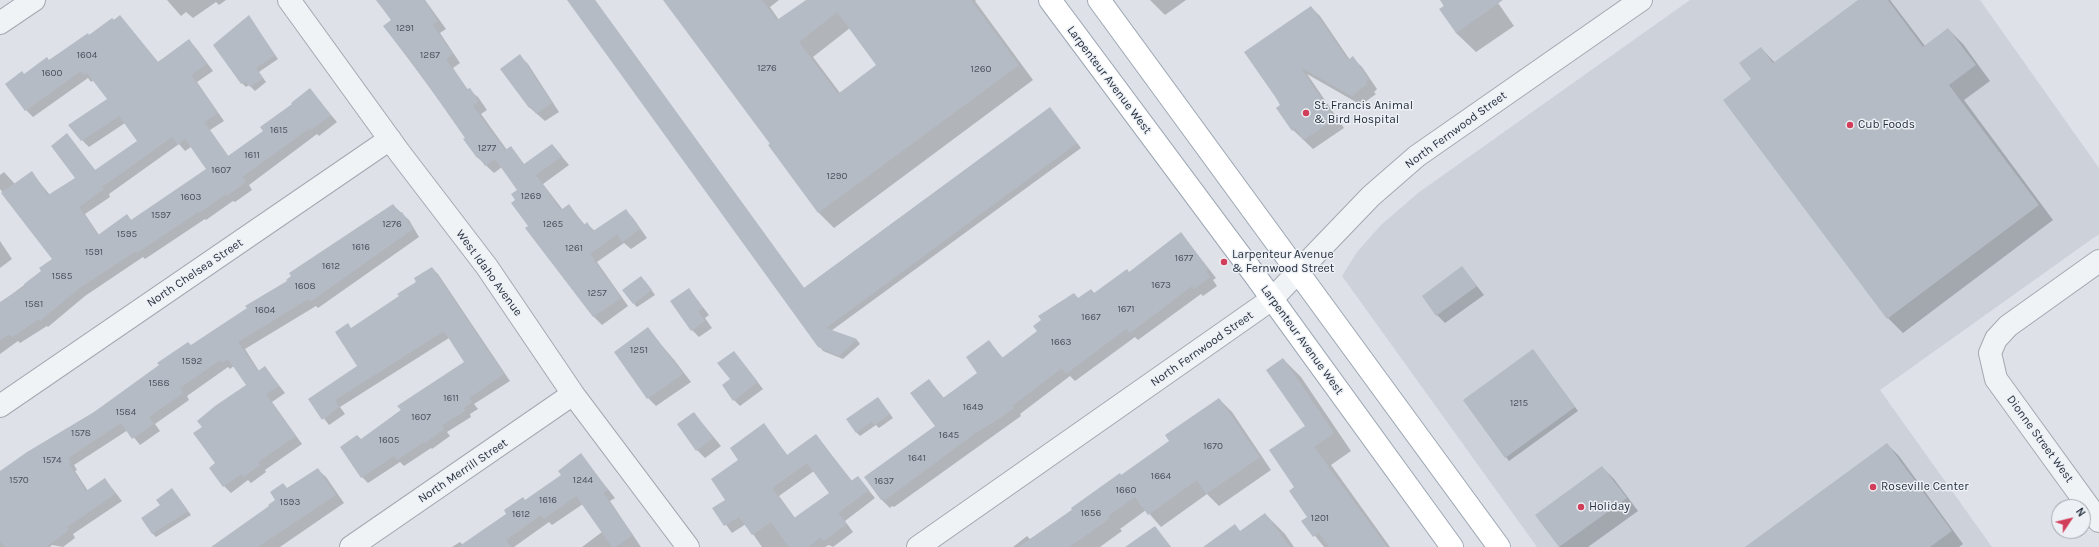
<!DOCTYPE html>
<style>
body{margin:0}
#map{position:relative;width:2099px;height:547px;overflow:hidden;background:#dee2e8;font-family:Karla,sans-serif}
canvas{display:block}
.north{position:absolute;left:2051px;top:499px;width:40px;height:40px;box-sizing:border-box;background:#edf1f5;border:1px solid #9ea4ac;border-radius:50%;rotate:55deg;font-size:11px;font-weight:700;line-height:16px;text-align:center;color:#27303f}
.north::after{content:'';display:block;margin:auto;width:14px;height:18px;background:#d13e5a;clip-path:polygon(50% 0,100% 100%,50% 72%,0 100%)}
</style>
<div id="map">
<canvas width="2099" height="547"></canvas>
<div class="north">N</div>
</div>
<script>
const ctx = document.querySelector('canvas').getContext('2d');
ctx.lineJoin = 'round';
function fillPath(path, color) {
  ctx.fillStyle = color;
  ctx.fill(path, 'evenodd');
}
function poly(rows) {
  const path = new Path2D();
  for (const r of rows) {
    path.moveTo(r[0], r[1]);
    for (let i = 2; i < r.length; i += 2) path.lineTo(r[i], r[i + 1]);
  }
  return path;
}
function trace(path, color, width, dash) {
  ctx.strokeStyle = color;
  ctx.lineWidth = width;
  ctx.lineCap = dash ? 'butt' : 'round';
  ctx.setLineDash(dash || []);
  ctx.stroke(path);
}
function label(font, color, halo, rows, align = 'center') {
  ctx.font = font + ' Karla,sans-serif';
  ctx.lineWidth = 3;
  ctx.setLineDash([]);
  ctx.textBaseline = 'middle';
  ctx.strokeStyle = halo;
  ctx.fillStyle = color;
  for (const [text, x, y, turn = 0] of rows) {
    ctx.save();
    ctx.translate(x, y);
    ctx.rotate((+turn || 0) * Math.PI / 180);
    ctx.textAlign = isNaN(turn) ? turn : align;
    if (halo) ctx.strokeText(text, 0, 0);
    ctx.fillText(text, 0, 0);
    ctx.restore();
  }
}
fillPath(poly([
 [1690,0,1980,0,2099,168,2099,234,1880,390,1992,547,1537,547,1342,276,1357,252,1381,225,1418,193]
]), '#ccd1da');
fillPath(poly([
 [167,0,226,0,219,5,216,2,193,18,186,12,181,16],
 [377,0,425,0,446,29,440,33,460,63,453,68,468,90,478,97,487,110,481,114,507,150,510,148,525,165,552,145,569,165,543,184,563,210,569,206,585,225,587,224,595,231,625,210,633,218,647,238,631,249,624,243,597,262,628,306,602,325,594,317,527,228,529,226,516,201,519,190,502,167,494,173,478,158,465,140,467,138,384,26,393,20],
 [568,0,595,0,804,288,1050,108,1081,148,831,331,857,340,860,344,843,359,823,351,819,346],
 [665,0,779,0,770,7,779,20,807,0,976,0,975,1,1033,80,834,228,819,213,770,146,772,144],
 [850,28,878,66,840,93,813,57],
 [1150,0,1186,0,1165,15],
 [1441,0,1496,0,1514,26,1476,52,1456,33],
 [1859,0,1890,0,1925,46,1948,29,1963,44,1990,81,1964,100,2053,220,1903,333,1888,318,1752,79,1761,48,1775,63],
 [1311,7,1320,16,1350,60,1353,58,1362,67,1377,89,1374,92,1376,94,1361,105,1307,74,1344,128,1313,149,1293,130,1281,106],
 [120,16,158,62,189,41,196,48,213,71,197,82,224,121,210,130,229,157,264,131,310,90,337,122,319,136,317,134,249,185,252,190,235,202,233,201,206,220,205,219,145,259,143,257,85,296,48,327,47,326,20,343,18,341,0,354,0,303,43,271,54,259,0,189,0,175,4,172,15,184,32,173,50,195,76,178,67,135,96,171,138,141,125,123,89,147,82,140,109,99,94,80,91,82,88,78,33,117,26,110,25,75],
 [179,144,185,151,191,147,207,170,132,221,127,215,99,235,85,214,110,197,109,194],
 [249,17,278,59,259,72,266,82,255,91,249,85,246,87,242,83,214,45],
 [520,56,528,64,559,112,545,121,529,107],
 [393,205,409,220,419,237,318,308,316,306,245,349,259,371,265,367,285,393,272,402,302,444,265,470,266,472,251,483,248,480,231,493,224,486,203,427,248,386,234,366,230,369,228,367,187,396,189,400,155,424,160,431,140,445,128,430,74,465,77,470,75,471,88,491,105,479,122,501,73,534,75,538,63,547,52,545,50,547,0,547,0,472,94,413,288,281],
 [1181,233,1216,278,1213,280,1217,286,1203,296,1201,294,1138,340,1135,337,1075,381,1070,376,1020,414,1021,416,894,507,892,506,890,508,881,499,937,427,929,380,944,398,979,373,989,342,1003,358,1091,290,1095,294,1130,273],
 [0,241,12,259,0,268],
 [1462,267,1484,295,1445,323,1437,315],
 [432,268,438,274,510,381,474,404,478,409,470,414,471,417,447,432,450,436,432,449,431,448,404,466,400,462,368,483,362,477,361,440,465,362,449,338,340,407,345,414,329,425,309,399,359,366,352,329,400,296],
 [645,281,655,295,637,307,634,304],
 [689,289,709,315,705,318,712,328,699,337,692,330],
 [648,329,675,361,691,382,656,406,648,398],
 [1533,350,1578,411,1509,461,1506,457],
 [734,352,763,389,740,406,734,400,731,380],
 [1283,359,1301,377,1351,451,1331,465,1390,547,1324,547,1303,521,1309,517,1296,487,1307,426],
 [878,398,893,418,879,428,876,425,860,436,856,432],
 [1219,399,1232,412,1271,470,1219,506,1207,494,1161,527,1146,510,1120,529,1122,531,1100,547,1013,547,1027,536,1030,539,1171,441],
 [694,413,721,446,705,458,697,450],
 [764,425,788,456,816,435,852,481,858,477,875,498,845,521,853,532,833,547,829,545,825,547,762,547,746,524,732,533,714,508,727,500,739,460],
 [814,471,830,493,795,518,779,496],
 [1887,444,1899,456,1963,544,1959,547,1746,547],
 [581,455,615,498,610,501,641,547,582,547,602,532,583,504,552,525,549,522,514,547,452,547,460,542,463,545,562,475],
 [1602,467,1614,479,1638,511,1588,547,1560,547,1537,515],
 [317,469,326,477,344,503,280,547,212,547,271,507,287,489],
 [176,494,191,515,156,537,152,533,161,505],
 [1265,514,1285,534,1294,547,1219,547,1235,526,1241,532],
 [1155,527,1171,547,1127,547]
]), '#0003');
fillPath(poly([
 [376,0,424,0,438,21,433,25,453,54,446,59,467,89,470,88,479,101,473,106,505,150,511,146,524,164,552,144,562,156,536,175,561,210,569,204,584,225,587,222,593,231,626,209,640,229,622,242,617,234,590,254,621,298,593,317,525,228,528,226,511,203,515,200,511,194,517,190,495,159,485,166,479,157,477,158,463,139,465,138,418,71,383,26,391,20],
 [567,0,595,0,804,288,1050,107,1077,143,826,328,857,339,839,356,818,347],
 [663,0,762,0,777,20,806,0,971,0,1019,65,818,213,768,145,770,144],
 [837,12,876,65,838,94,799,42],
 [1440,0,1503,0,1456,33,1439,9,1444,6],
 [1858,0,1888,0,1923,47,1948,28,1976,65,1949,85,2039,205,1887,319,1723,100,1751,79,1739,63,1761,47,1773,63],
 [1311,6,1348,60,1353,56,1369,80,1366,82,1367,84,1352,96,1300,67,1335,119,1303,140,1295,128,1292,131,1276,108,1280,105,1276,98,1244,52],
 [120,15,158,62,189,39,207,64,191,75,218,113,204,122,228,156,263,131,260,127,292,104,291,103,310,88,331,115,311,130,310,128,242,177,246,182,227,196,226,194,199,213,198,212,137,253,136,251,78,289,40,321,39,319,12,337,10,334,0,340,0,302,25,286,24,284,41,271,39,268,52,259,1,193,32,171,48,195,75,178,51,146,67,133,95,170,137,141,119,116,81,141,68,125,107,99,87,73,84,75,81,71,25,111,5,84,22,71,24,74,47,57,49,60,88,33,89,35,112,18,114,20],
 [172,137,178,145,185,139,206,169,131,220,127,214,98,235,79,207,104,189,102,187],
 [249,15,275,55,256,68,263,78,250,87,245,81,241,84,213,45],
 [520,54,552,103,536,114,531,106,529,108,500,69],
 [393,204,400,213,402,212,413,229,310,302,308,299,238,342,258,371,265,366,279,386,266,394,296,436,258,462,260,465,243,477,241,474,223,487,209,468,215,463,193,433,202,427,197,421,215,406,246,385,228,359,222,363,220,360,180,388,183,393,149,417,154,424,132,439,121,423,68,458,71,463,69,464,86,491,105,478,115,494,67,527,69,530,46,547,5,547,0,540,0,471,27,452,94,412,159,365,157,363,188,342,191,345,247,308,245,306,287,281,286,280,291,276,289,273],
 [1181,232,1208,269,1206,271,1210,277,1194,289,1192,286,1130,333,1126,329,1066,374,1062,368,1012,406,1014,408,1000,418,974,434,885,500,884,498,881,500,864,477,935,426,910,393,929,379,943,398,977,373,966,357,989,340,1002,358,1037,331,1033,326,1041,320,1038,316,1074,293,1078,298,1091,289,1094,293,1127,269,1129,272],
 [1462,266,1477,286,1436,316,1422,296],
 [432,267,504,374,469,398,472,402,464,408,465,411,442,425,444,429,425,443,424,442,397,460,394,456,361,478,340,447,357,435,361,439,401,410,397,406,464,362,444,331,335,400,339,407,322,420,308,399,357,366,335,332,348,323,351,328,399,296,397,294,416,282,414,278],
 [641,276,652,290,633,304,622,290],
 [689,288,703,308,698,311,705,321,691,331,670,301],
 [648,327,683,374,647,399,614,352],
 [1533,349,1575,407,1505,458,1463,400],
 [734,351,758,382,733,401,722,385,730,379,717,363],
 [1283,358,1334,433,1314,447,1387,547,1329,547,1319,533,1313,537,1301,521,1307,517,1289,491,1294,487,1269,450,1305,426,1266,370],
 [878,397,890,414,874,425,872,421,856,433,846,419],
 [1219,398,1260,457,1206,494,1197,480,1148,515,1135,497,1108,516,1110,518,1095,529,1069,547,1019,547,1072,510,1071,508,1120,473,1121,475,1169,441,1165,435],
 [694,412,713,438,696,451,677,424],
 [764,423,787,455,816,434,851,481,858,476,869,490,838,513,847,524,824,541,821,537,808,547,789,547,771,522,752,535,739,517,724,526,712,508,725,500,711,479,738,460,730,448],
 [807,463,829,493,794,518,772,488],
 [1887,443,1952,531,1930,547,1745,547],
 [581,453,608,490,603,493,633,535,615,547,612,547,576,496,544,519,541,515,506,540,511,547,458,547,506,514,504,510,523,497,525,500,561,475,558,471],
 [1602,466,1627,498,1559,547,1535,515],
 [318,468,336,495,258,547,211,547,269,506,268,505,275,500,270,492,283,483,287,488],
 [172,488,188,511,152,534,141,518,160,505,156,500],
 [1265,513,1290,547,1203,547,1235,524,1240,531],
 [1155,526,1171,547,1125,547]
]), '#b5bbc5');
const minor = poly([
 [289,0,399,152,487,267,573,394,688,547],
 [0,23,34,0],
 [2099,261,2008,326,1996,339,1990,353,1996,379,2099,521],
 [0,406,390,139],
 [351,547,573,394],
 [918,547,1272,299,1371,196,1417,156,1641,0]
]);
const major = poly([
 [1050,0,1254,274,1452,547],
 [1099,0,1499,547]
]);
trace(minor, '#a3a9b2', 24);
trace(major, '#9da7b4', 24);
trace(minor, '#f0f3f6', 22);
trace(major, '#fff', 22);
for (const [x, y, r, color] of [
 [1306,113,4,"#d13e5a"],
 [1850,125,4,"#d13e5a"],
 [1224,262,4,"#d13e5a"],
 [1873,487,4,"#d13e5a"],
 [1581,507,4,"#d13e5a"]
]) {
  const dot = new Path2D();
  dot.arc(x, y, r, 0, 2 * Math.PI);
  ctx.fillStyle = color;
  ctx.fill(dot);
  trace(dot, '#edf1f5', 1.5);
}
label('10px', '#4a5360', null, [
 ["1291",405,28],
 ["1604",87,55],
 ["1287",430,55],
 ["1276",767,68],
 ["1260",981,69],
 ["1600",52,73],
 ["1615",279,130],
 ["1277",487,148],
 ["1611",252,155],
 ["1607",221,170],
 ["1290",837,176],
 ["1269",531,196],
 ["1603",191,197],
 ["1597",161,215],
 ["1276",392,224],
 ["1265",553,224],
 ["1595",127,234],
 ["1616",361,247],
 ["1261",574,248],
 ["1591",94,252],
 ["1677",1184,258],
 ["1612",331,266],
 ["1585",62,276],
 ["1673",1161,285],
 ["1608",305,286],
 ["1257",597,293],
 ["1581",34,304],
 ["1671",1126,309],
 ["1604",265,310],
 ["1667",1091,317],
 ["1663",1061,342],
 ["1251",639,350],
 ["1592",192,361],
 ["1588",159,383],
 ["1611",451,398],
 ["1215",1519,403],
 ["1649",973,407],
 ["1584",126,412],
 ["1607",421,417],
 ["1578",81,433],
 ["1645",949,435],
 ["1605",389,440],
 ["1670",1213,446],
 ["1641",917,458],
 ["1574",52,460],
 ["1664",1161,476],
 ["1570",19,480],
 ["1244",583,480],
 ["1637",884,481],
 ["1660",1126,490],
 ["1616",548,500],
 ["1593",290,502],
 ["1656",1091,513],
 ["1612",521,514],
 ["1201",1320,518]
]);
label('12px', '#27303f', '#edf1f5', [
 ["Larpenteur Avenue West",1109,80,53],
 ["North Fernwood Street",1456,130,-36],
 ["North Chelsea Street",195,273,-34],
 ["West Idaho Avenue",489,273,54],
 ["Larpenteur Avenue West",1302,340,54],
 ["North Fernwood Street",1202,349,-35],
 ["Dionne Street West",2040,439,54],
 ["North Merrill Street",463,471,-34]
]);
label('12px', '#27303f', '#edf1f5', [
 ["St. Francis Animal",1314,106],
 ["& Bird Hospital",1314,120],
 ["Cub Foods",1858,125],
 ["Larpenteur Avenue",1232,255],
 ["& Fernwood Street",1232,269],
 ["Roseville Center",1881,487],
 ["Holiday",1589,507]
], 'left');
</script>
